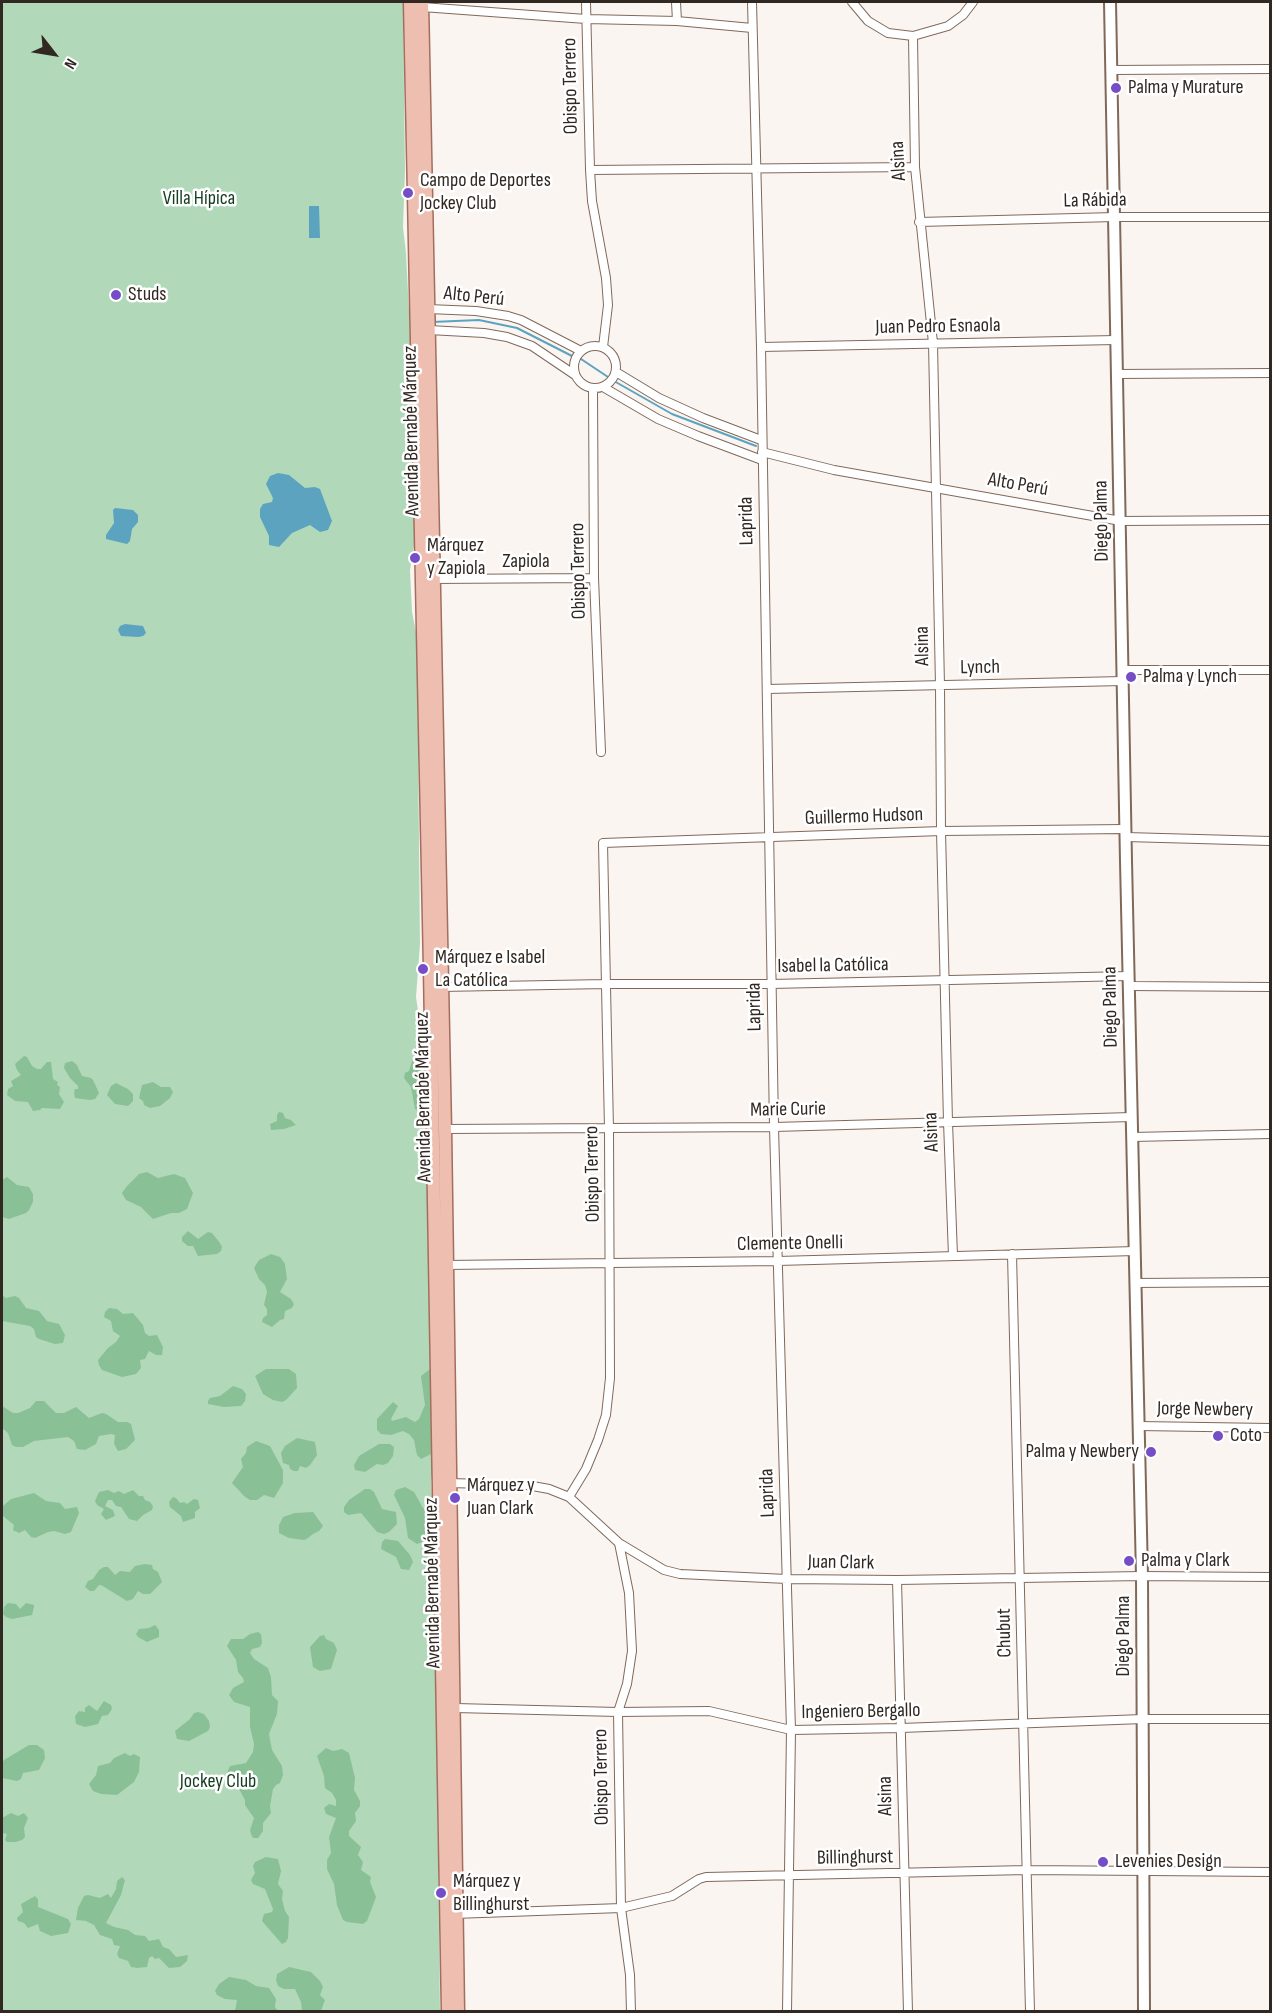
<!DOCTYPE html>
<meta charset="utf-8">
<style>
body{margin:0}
#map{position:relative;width:1272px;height:2013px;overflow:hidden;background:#fbf5f2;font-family:"Sofia Sans Condensed",sans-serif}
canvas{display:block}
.frame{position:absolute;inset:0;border:3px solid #322822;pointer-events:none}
.north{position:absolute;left:24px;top:24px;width:60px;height:60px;-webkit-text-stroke:4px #fff;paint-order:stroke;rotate:121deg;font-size:16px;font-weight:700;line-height:24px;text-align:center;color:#322822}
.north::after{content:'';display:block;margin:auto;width:21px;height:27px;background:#322822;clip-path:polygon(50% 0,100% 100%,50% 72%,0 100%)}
</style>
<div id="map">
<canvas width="1272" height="2013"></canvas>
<div class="frame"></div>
<div class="north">N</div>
</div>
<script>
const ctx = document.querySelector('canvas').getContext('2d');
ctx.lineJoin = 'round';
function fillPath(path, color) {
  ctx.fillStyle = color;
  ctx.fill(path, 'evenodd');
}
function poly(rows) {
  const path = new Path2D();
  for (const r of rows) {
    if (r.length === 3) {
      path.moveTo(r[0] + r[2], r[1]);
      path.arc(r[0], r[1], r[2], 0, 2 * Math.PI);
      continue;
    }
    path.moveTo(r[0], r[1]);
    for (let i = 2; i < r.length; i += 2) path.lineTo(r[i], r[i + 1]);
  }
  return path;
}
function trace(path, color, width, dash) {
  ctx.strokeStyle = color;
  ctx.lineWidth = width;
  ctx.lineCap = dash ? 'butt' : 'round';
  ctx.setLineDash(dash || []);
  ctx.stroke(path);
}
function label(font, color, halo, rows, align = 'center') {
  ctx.font = font + ' "Sofia Sans Condensed",sans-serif';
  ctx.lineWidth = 5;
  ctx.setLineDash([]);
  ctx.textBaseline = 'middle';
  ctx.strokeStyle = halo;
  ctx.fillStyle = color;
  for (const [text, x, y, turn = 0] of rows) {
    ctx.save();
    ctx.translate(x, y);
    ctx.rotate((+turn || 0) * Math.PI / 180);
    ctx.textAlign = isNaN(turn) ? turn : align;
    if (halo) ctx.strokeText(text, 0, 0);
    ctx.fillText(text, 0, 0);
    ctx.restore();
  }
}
fillPath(poly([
 [2,2,403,2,405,171,403,227,406,253,413,391,416,534,410,570,412,612,417,637,420,944,416,997,425,1058,436,1429,431,1483,434,1532,440,2011,2,2012]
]), '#b1d9b9');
fillPath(poly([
 [421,1054,426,1054,429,1112,425,1113,415,1109,411,1087,404,1078,405,1073,409,1071,412,1061],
 [24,1056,27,1057,32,1066,37,1069,41,1069,47,1062,51,1062,53,1079,58,1082,57,1085,60,1087,59,1094,64,1102,60,1109,42,1108,40,1110,33,1111,28,1102,15,1101,7,1095,8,1089,13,1086,11,1081,21,1075,17,1070,15,1064],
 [72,1061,77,1065,82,1076,91,1078,93,1080,99,1093,95,1099,90,1100,75,1098,74,1092,75,1089,78,1089,78,1086,70,1078,64,1068,65,1063],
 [153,1082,161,1087,170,1087,173,1092,170,1098,160,1106,150,1108,144,1105,143,1101,139,1098,142,1085],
 [116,1083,128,1089,133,1094,133,1101,128,1106,115,1104,107,1095,111,1086],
 [279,1112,283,1113,285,1118,291,1120,296,1125,284,1129,271,1130,270,1124,277,1121,277,1115],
 [147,1172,158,1178,174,1174,185,1178,193,1193,187,1209,179,1213,171,1213,153,1219,141,1207,126,1200,122,1193,127,1186,139,1174],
 [7,1177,17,1185,29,1187,33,1194,33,1202,29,1210,26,1213,9,1219,2,1217,2,1180],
 [188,1231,198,1239,208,1232,212,1233,220,1243,222,1247,221,1251,217,1254,198,1256,193,1246,188,1246,182,1241,182,1237],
 [271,1254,280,1257,285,1264,287,1279,280,1292,291,1299,294,1304,292,1308,285,1311,284,1319,280,1320,272,1327,262,1322,263,1318,267,1315,267,1309,264,1305,267,1292,265,1285,259,1279,254,1268,259,1260],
 [2,1295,6,1298,15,1296,19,1298,26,1308,39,1311,47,1321,59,1324,65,1335,63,1343,55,1344,39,1339,36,1337,34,1329,30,1326,2,1321],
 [109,1308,117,1309,123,1314,133,1313,143,1325,145,1333,149,1336,157,1335,163,1347,162,1355,156,1355,149,1351,145,1359,140,1360,141,1368,136,1374,122,1377,102,1370,99,1365,98,1360,108,1348,116,1342,120,1336,113,1331,111,1321,104,1317,105,1312],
 [266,1369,289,1369,296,1374,297,1388,286,1400,282,1402,273,1400,263,1394,255,1376],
 [430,1369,433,1369,433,1453,421,1459,417,1455,414,1440,409,1434,403,1431,391,1435,381,1434,377,1430,377,1419,393,1402,398,1406,391,1419,392,1421,406,1417,415,1422,419,1419,425,1405,421,1376],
 [233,1386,242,1389,246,1394,245,1401,241,1406,224,1407,208,1404,208,1401,210,1398,220,1396],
 [36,1401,44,1401,56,1413,64,1413,76,1407,89,1418,102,1413,106,1414,118,1422,127,1422,131,1424,135,1440,126,1449,118,1451,114,1444,115,1435,111,1434,99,1436,96,1444,85,1450,77,1449,74,1441,68,1437,34,1441,23,1447,16,1447,12,1445,8,1433,2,1428,2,1406,13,1413,18,1413,30,1408],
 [297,1438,315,1442,317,1455,310,1465,306,1468,300,1466,298,1471,294,1471,290,1469,289,1465,283,1463,281,1453,285,1446],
 [256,1441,270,1446,283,1470,283,1483,274,1498,264,1495,257,1500,250,1500,245,1497,232,1483,243,1467,241,1459,246,1453,247,1447],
 [379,1444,390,1444,394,1447,393,1456,388,1463,383,1465,377,1464,365,1472,355,1470,354,1465,359,1456],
 [405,1487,414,1492,423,1508,436,1506,435,1541,427,1540,417,1544,408,1538,405,1518,394,1495,396,1490],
 [365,1489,370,1489,374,1492,382,1509,396,1512,397,1524,389,1532,384,1534,377,1532,361,1513,348,1515,344,1512,344,1507,349,1500],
 [108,1490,114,1493,119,1491,124,1494,133,1490,139,1496,143,1496,145,1500,150,1502,153,1506,152,1510,143,1515,137,1521,129,1519,121,1507,116,1506,112,1500,108,1500,105,1506,113,1510,115,1516,106,1520,101,1514,104,1509,97,1505,95,1501,99,1492],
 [34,1493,46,1501,60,1503,65,1509,77,1507,79,1513,71,1532,65,1534,54,1531,48,1532,35,1538,31,1537,25,1530,19,1533,13,1530,14,1525,3,1516,3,1506,11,1499],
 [173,1497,176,1498,180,1503,184,1502,187,1504,194,1499,198,1500,200,1508,195,1512,195,1518,183,1522,181,1516,170,1507,169,1502],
 [313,1512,323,1526,319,1531,313,1534,308,1538,304,1540,289,1538,279,1533,279,1525,283,1517,295,1513],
 [385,1539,398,1541,410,1555,413,1562,409,1570,401,1569,396,1557,381,1549,382,1542],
 [145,1564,152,1565,153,1569,158,1572,162,1582,150,1594,143,1594,138,1591,133,1599,127,1601,101,1585,99,1585,94,1591,90,1591,85,1587,88,1581,93,1579,99,1570,104,1567,108,1567,115,1575,120,1571,130,1572,135,1566],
 [8,1603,16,1604,20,1609,26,1603,34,1605,34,1607,32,1615,12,1619,6,1617,3,1614,4,1607],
 [155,1625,159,1630,159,1637,147,1642,138,1637,136,1634,139,1629,149,1628],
 [258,1632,261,1634,262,1643,260,1647,252,1649,250,1653,254,1659,268,1668,271,1677,272,1695,278,1701,277,1714,269,1734,272,1750,282,1766,283,1775,280,1783,276,1785,273,1789,270,1806,271,1813,263,1823,263,1831,258,1838,253,1838,251,1834,250,1830,254,1818,245,1805,245,1800,239,1789,240,1781,227,1779,226,1775,230,1766,246,1763,253,1752,254,1744,250,1727,250,1707,234,1702,229,1695,233,1688,244,1682,243,1678,238,1672,236,1660,227,1646,231,1639,243,1639,250,1634],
 [324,1635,326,1639,334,1643,337,1650,331,1669,320,1671,313,1667,310,1647,320,1636],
 [104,1701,111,1705,112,1709,108,1715,102,1716,98,1724,85,1727,76,1724,75,1716,79,1711,85,1712,85,1708,89,1705,97,1711],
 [198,1712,204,1714,209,1721,210,1727,208,1731,189,1741,177,1739,175,1731,190,1719,194,1713],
 [29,1745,37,1745,44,1750,45,1758,39,1770,23,1773,21,1779,17,1781,2,1778,2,1764,4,1760],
 [326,1748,333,1751,342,1749,349,1753,355,1778,354,1790,360,1801,360,1806,355,1813,356,1821,349,1831,349,1836,361,1847,358,1855,363,1862,361,1870,371,1877,370,1882,376,1897,367,1921,363,1924,347,1922,343,1920,337,1905,334,1884,327,1869,327,1860,331,1853,329,1837,336,1818,326,1814,324,1808,329,1804,336,1806,336,1800,332,1793,325,1788,324,1776,317,1756],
 [125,1753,130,1756,134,1754,140,1757,139,1772,134,1782,117,1795,101,1794,93,1791,89,1784,96,1775,98,1766,110,1763,114,1758],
 [11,1813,18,1816,24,1813,28,1818,24,1828,25,1837,22,1840,16,1842,7,1842,5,1840,7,1834,2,1833,2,1818],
 [266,1857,278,1859,281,1871,278,1884,283,1891,282,1899,285,1911,289,1917,288,1938,286,1942,282,1944,262,1921,264,1914,272,1912,273,1909,265,1889,253,1884,251,1880,255,1873,253,1866,255,1862],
 [122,1877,125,1880,121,1895,106,1923,114,1927,128,1930,135,1935,145,1936,149,1941,159,1939,163,1947,169,1949,176,1957,188,1955,187,1961,180,1967,169,1968,159,1958,155,1959,152,1956,149,1958,147,1967,137,1968,131,1967,128,1961,119,1958,117,1954,120,1946,114,1945,112,1939,100,1935,94,1925,86,1921,76,1920,78,1908,84,1896,88,1895,100,1898,108,1894,111,1898,116,1889,117,1881],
 [35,1896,38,1899,38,1907,68,1919,71,1924,68,1933,51,1936,40,1931,38,1924,28,1928,24,1923,18,1921,17,1918,23,1912,21,1904],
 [289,1967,311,1972,320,1981,323,1987,320,1995,325,2000,321,2011,302,2011,301,2002,295,1989,284,1989,278,1986,276,1980,277,1974],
 [229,1977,246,1980,256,1986,269,1988,276,1999,275,2007,278,2011,235,2011,237,2000,225,1999,217,1995,215,1991,219,1984]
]), '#8ac096');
fillPath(poly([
 [309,206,319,206,320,238,309,238],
 [278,473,289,475,305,488,315,487,320,489,332,521,328,530,320,532,310,525,292,533,279,547,269,545,269,536,260,517,260,509,263,504,272,502,273,498,266,484,270,476],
 [115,508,133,510,138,515,138,522,132,529,130,541,127,544,106,539,106,535,114,523,113,510],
 [125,624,143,626,146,633,143,636,138,637,121,636,118,630,120,626]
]), '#5ca3bf');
trace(poly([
 [432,322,479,320,517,328,572,356],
 [581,359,608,377],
 [614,381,672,414,756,446]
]), '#5ca3bf', 2);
const street = poly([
 [586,2,590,170,592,201,606,278,608,305,603,347],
 [676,2,677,21],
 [752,2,761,347,774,1127,791,1730,787,2012],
 [852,2,868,21,888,33,913,36,948,26,963,15,973,2],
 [422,7,586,19,677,21,752,28],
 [913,36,915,167,933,343,940,686,941,831,948,1122,953,1256],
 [1111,70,1270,69],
 [590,170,915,167],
 [919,222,1115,217,1270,217],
 [428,309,476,311,508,316,521,320,581,351],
 [429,330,484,333,507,337,532,346,575,375],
 [595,367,21],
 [761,347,1116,340],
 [616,372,659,398,703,418,761,440],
 [1117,374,1270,373],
 [603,387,658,419,698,436,762,460],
 [593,388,594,578,601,752],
 [762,452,834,470,1121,521,1270,520],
 [431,579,594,578],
 [1122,670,1270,670],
 [767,689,1123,681],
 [1126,837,1270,841],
 [1129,986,1270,987],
 [440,987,606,984,771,984,1129,976],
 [445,1129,774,1127,1132,1117],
 [1132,1137,1270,1134],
 [1012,1254,1030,2012],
 [446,1265,778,1261,1135,1251],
 [1135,1283,1270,1282],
 [1139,1426,1270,1428],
 [448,1483,527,1485,549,1489,569,1497,619,1543,664,1570,680,1574,787,1579,897,1580,1142,1576,1270,1577],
 [569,1497,586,1469,598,1440,606,1415,610,1378,609,1129,603,843,941,831,1125,829],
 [619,1543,629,1593,632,1651,627,1684,618,1712,621,1908,630,1975,631,2012],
 [897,1580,908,2012],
 [455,1708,618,1712,709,1711,791,1730,901,1728,1143,1719,1270,1719],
 [454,1914,621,1908,672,1896,699,1879,706,1877,1027,1870,1270,1872]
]);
const secondary = poly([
 [1110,2,1126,861,1142,1576,1144,2012]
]);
const primary = poly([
 [410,2,430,969,448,2012],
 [422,2,445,1129,458,2012]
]);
trace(street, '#81695a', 10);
trace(secondary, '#81695a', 14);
trace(primary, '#a46e5d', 15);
trace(street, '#fff', 8);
trace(secondary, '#fff', 10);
trace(primary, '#eebfb1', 12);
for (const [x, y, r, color] of [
 [1116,88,6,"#754ec7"],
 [408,193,6,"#754ec7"],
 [116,295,6,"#754ec7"],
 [415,558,6,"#754ec7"],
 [1131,677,6,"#754ec7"],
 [423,969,6,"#754ec7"],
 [1218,1436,6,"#754ec7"],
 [1151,1452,6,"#754ec7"],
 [455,1498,6,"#754ec7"],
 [1129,1561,6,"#754ec7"],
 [1103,1862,6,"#754ec7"],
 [441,1893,6,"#754ec7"]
]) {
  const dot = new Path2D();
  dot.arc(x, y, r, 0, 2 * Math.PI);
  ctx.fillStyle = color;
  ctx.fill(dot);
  trace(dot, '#fff', 2);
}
label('20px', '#322822', '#fff', [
 ["Obispo Terrero",571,86,-91],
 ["Alsina",899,161,-93],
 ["La Rábida",1095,201,-1],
 ["Alto Perú",474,297,6],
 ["Juan Pedro Esnaola",938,327,-1],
 ["Avenida Bernabé Márquez",412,431,-91],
 ["Alto Perú",1018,485,10],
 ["Laprida",747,521,-91],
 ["Diego Palma",1102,521,-91],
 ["Zapiola",526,562],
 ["Obispo Terrero",579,571,-91],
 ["Alsina",923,646,-91],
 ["Lynch",980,668,-1],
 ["Guillermo Hudson",864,817,-2],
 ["Isabel la Católica",833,966,-1],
 ["Laprida",755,1007,-91],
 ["Diego Palma",1111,1007,-91],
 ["Avenida Bernabé Márquez",424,1097,-91],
 ["Marie Curie",788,1110,-1],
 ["Alsina",932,1132,-92],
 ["Obispo Terrero",593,1174,-91],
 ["Clemente Onelli",790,1244,-1],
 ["Jorge Newbery",1205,1410,1],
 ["Laprida",768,1493,-92],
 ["Juan Clark",841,1563,1],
 ["Avenida Bernabé Márquez",433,1583,-91],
 ["Chubut",1005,1633,-91],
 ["Diego Palma",1124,1636,-90],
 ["Ingeniero Bergallo",861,1712,-1],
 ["Obispo Terrero",602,1777,-91],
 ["Alsina",886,1796,-91],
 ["Billinghurst",855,1858,-1]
]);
label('20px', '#322822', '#fff', [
 ["Palma y Murature",1128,88],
 ["Campo de Deportes",420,181],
 ["Jockey Club",420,204],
 ["Studs",128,295],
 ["Márquez",427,546],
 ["y Zapiola",427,569],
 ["Palma y Lynch",1143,677],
 ["Márquez e Isabel",435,958],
 ["La Católica",435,981],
 ["Coto",1230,1436],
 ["Palma y Newbery",1139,1452,"right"],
 ["Márquez y",467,1486],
 ["Juan Clark",467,1509],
 ["Palma y Clark",1141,1561],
 ["Levenies Design",1115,1862],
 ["Márquez y",453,1882],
 ["Billinghurst",453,1905]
], 'left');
label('20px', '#133c20', '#fff', [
 ["Villa Hípica",199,199],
 ["Jockey Club",218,1782]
]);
</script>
